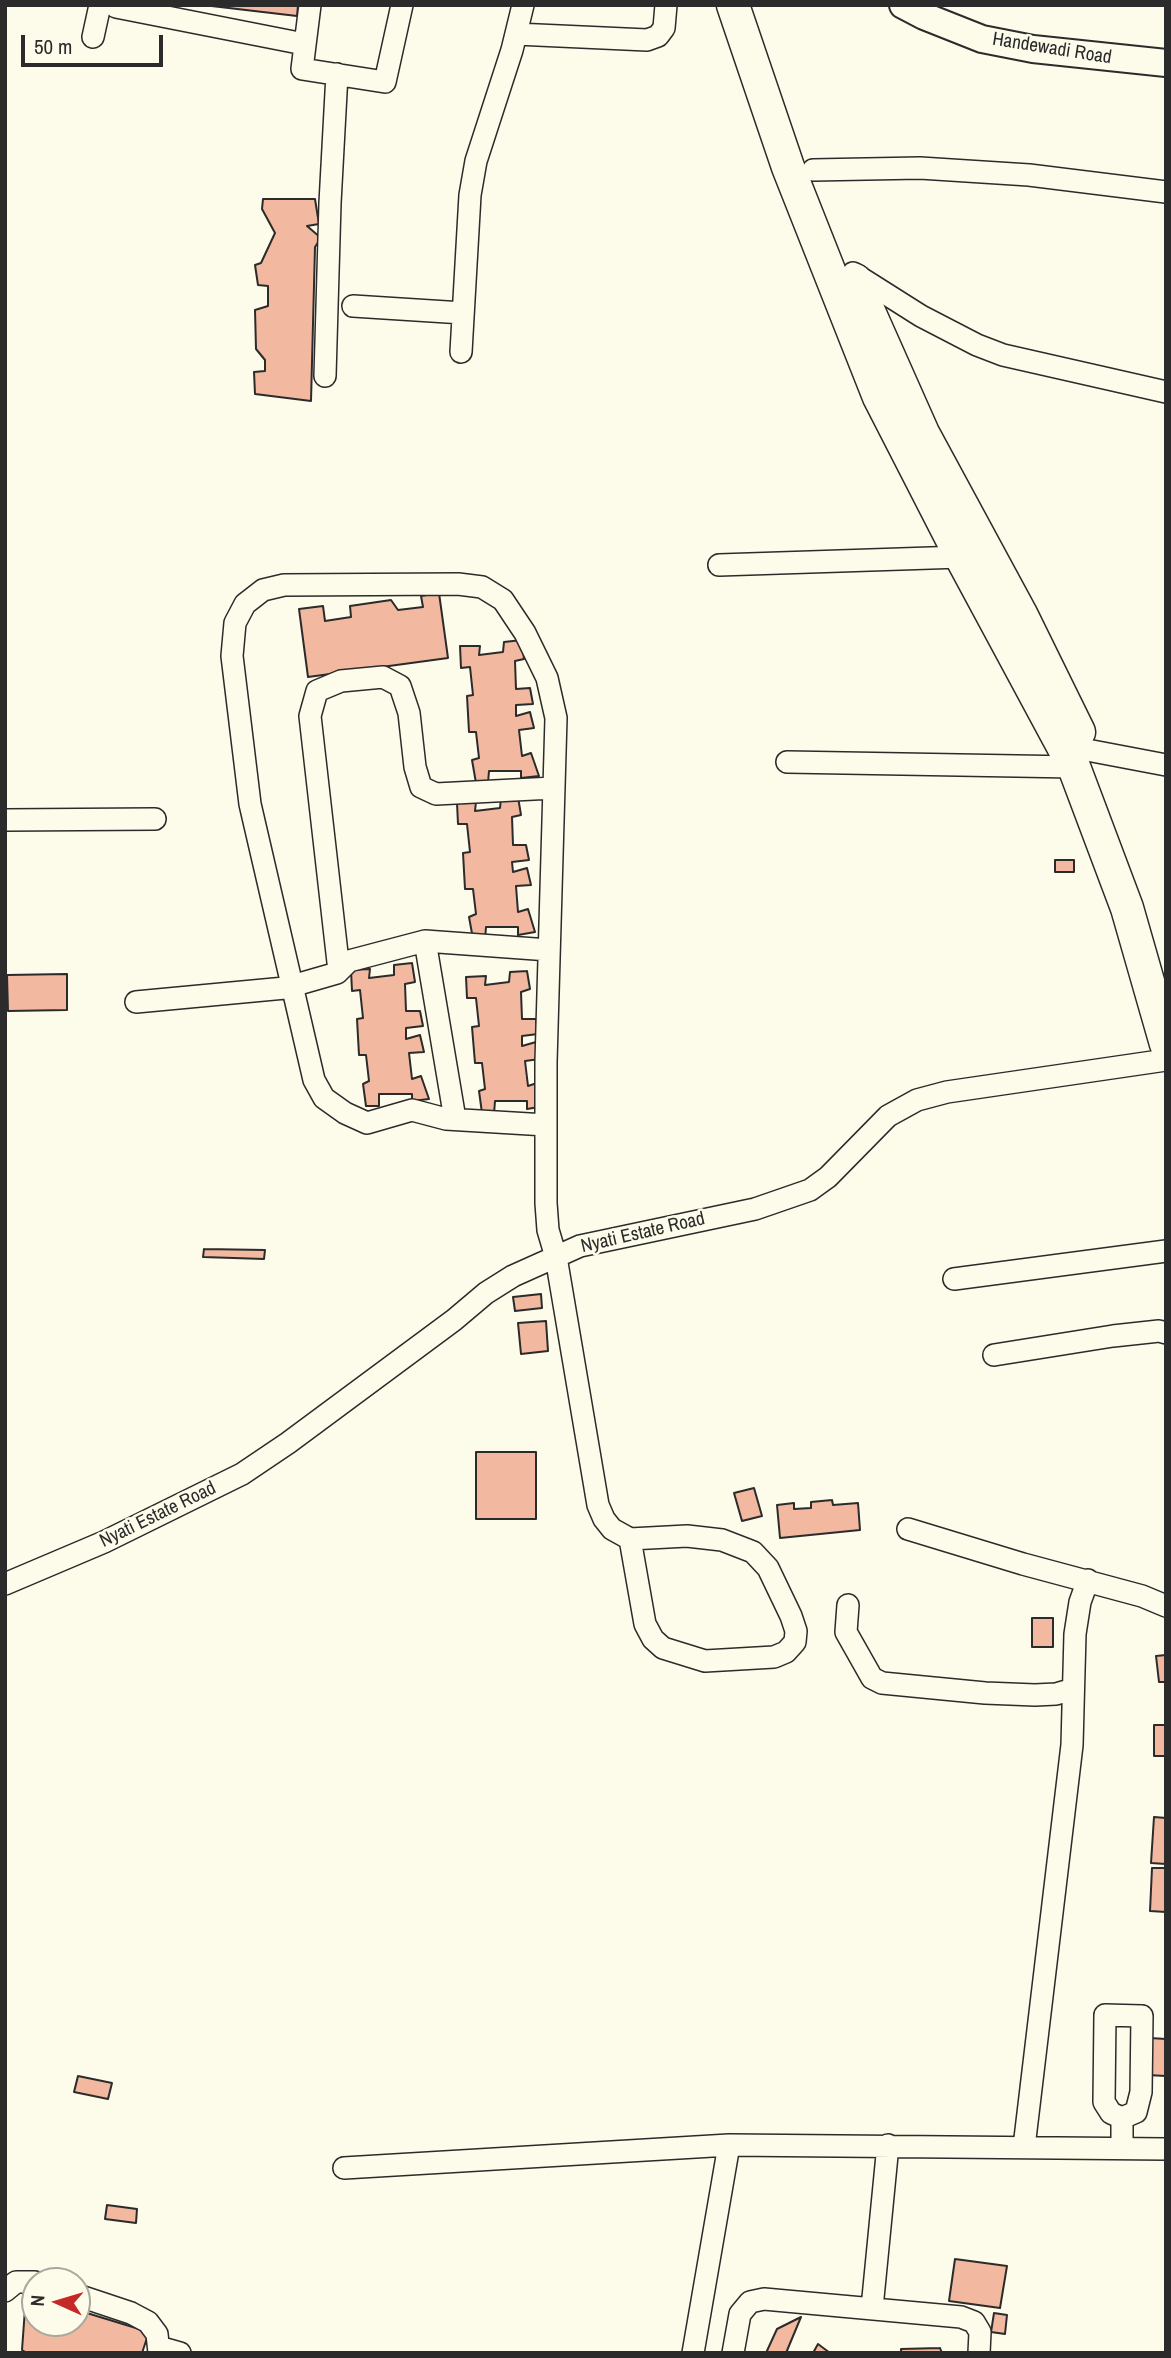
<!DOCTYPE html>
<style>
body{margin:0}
#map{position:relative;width:1171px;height:2358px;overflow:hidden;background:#fdfbea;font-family:"Archivo Narrow",sans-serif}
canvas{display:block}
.frame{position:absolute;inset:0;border:7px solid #2b2b2b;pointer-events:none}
.north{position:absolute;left:21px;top:2267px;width:70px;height:70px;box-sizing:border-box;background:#fdfbea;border:2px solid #a9a89e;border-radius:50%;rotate:274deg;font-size:19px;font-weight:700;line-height:28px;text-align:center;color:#2b2b2b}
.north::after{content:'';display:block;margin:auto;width:24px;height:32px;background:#c62828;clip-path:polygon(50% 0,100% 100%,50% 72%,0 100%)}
.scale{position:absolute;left:21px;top:35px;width:142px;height:32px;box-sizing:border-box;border:4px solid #2b2b2b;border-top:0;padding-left:9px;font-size:21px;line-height:24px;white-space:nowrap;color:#2b2b2b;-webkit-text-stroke:5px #fdfbea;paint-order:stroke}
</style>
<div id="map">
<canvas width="1171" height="2358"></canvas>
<div class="frame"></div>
<div class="north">N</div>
<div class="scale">50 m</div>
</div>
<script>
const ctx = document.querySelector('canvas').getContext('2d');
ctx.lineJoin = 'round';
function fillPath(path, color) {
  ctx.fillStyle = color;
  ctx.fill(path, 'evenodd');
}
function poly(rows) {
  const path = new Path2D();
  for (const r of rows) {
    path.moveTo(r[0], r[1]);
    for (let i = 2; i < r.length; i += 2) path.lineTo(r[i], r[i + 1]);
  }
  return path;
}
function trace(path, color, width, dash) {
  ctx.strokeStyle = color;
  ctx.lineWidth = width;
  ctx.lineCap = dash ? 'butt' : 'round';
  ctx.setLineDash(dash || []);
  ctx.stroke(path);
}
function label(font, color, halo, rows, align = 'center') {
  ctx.font = font + ' "Archivo Narrow",sans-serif';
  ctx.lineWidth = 5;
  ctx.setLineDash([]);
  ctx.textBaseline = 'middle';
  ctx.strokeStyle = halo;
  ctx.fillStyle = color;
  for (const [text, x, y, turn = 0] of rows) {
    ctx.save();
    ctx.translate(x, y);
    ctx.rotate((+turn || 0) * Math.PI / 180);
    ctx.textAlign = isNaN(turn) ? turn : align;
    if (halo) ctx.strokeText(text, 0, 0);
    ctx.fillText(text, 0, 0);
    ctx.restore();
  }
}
const building = poly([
 [203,5,298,5,297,16,203,5],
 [263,199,315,199,319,224,307,226,321,238,315,247,311,401,255,394,254,372,265,371,265,360,256,349,255,310,268,306,268,286,258,285,255,265,261,263,275,233,262,209,263,199],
 [439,593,448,658,308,677,299,609,323,606,325,621,351,617,350,606,391,600,398,610,423,607,421,596,439,593],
 [522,640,524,659,515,661,516,689,530,688,533,704,516,705,516,716,530,712,534,728,519,730,522,756,531,753,539,776,521,778,521,771,489,771,488,783,476,783,472,760,479,758,476,732,469,732,467,696,473,695,470,667,461,668,460,646,480,646,479,655,503,652,504,642,522,640],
 [518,797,521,815,512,817,513,845,526,845,529,860,512,862,513,872,527,868,531,885,516,886,518,912,528,909,535,932,518,935,518,927,486,927,485,940,473,939,469,917,476,914,473,889,465,889,463,853,470,852,467,824,458,824,457,803,476,802,475,811,500,808,501,798,518,797],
 [1055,860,1074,860,1074,872,1055,872,1055,860],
 [412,963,415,982,405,984,406,1011,420,1011,423,1026,406,1028,406,1039,420,1035,424,1052,409,1053,412,1079,421,1076,429,1099,412,1101,412,1094,379,1094,379,1106,366,1106,363,1084,369,1081,366,1055,359,1055,357,1019,363,1018,360,990,352,991,351,970,370,969,369,978,394,975,394,965,412,963],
 [527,971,530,989,521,992,522,1019,536,1019,538,1034,522,1036,522,1046,536,1042,540,1059,525,1061,528,1086,537,1083,545,1106,527,1109,527,1101,495,1101,494,1114,482,1113,479,1091,485,1089,482,1063,475,1063,472,1027,479,1026,476,998,467,998,466,977,486,976,485,985,509,982,510,972,527,971],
 [67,974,67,1010,8,1011,7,975,67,974],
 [204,1249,265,1250,264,1259,203,1257,204,1249],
 [541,1294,542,1308,515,1311,513,1297,541,1294],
 [546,1321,548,1351,521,1354,518,1323,546,1321],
 [476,1452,536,1452,536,1519,476,1519,476,1452],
 [754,1488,762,1516,742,1521,734,1493,754,1488],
 [832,1500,833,1505,858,1503,860,1530,780,1538,777,1505,794,1503,794,1509,811,1508,811,1502,832,1500],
 [1032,1618,1053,1618,1053,1647,1032,1647,1032,1618],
 [1166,1655,1166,1682,1159,1682,1156,1656,1166,1655],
 [1154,1725,1166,1725,1166,1756,1154,1756,1154,1725],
 [1154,1817,1166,1818,1166,1864,1151,1863,1154,1817],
 [1152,1868,1166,1868,1166,1912,1150,1911,1152,1868],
 [1150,2038,1166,2039,1166,2076,1147,2075,1150,2038],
 [78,2076,112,2083,108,2099,74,2092,78,2076],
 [107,2205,137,2209,136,2223,105,2219,107,2205],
 [955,2259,1007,2266,1000,2308,949,2301,955,2259],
 [26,2295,35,2298,35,2323,77,2323,77,2310,149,2332,142,2353,27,2353,22,2350,26,2295],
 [994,2313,1007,2315,1005,2334,991,2332,994,2313],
 [801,2317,786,2353,766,2353,777,2329,801,2317],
 [818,2344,830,2353,813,2353,818,2344],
 [940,2348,942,2353,901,2353,901,2349,940,2348]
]);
fillPath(building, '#f2b8a0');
trace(building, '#2b2b2b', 2);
const minor = poly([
 [116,5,116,7,304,44],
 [310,5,302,69,385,82,402,5],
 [516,34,647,40,658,36,664,28,666,5],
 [93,37,100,5],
 [813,170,920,168,1029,175,1166,192],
 [853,273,921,316,977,345,1003,355,1166,392],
 [353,306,463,313],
 [461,352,470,195,476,161,512,50,523,5],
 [325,376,330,203,337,74],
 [719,565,961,557],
 [1087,750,1166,765],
 [787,762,1074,767],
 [5,820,155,819],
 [425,941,455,1119],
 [339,971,310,716,317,691,341,681,383,677,400,686,409,713,415,767,421,787,436,794,553,788],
 [136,1002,285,988,337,973,349,961,425,941,549,950],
 [546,1125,446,1119,412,1110,367,1123,345,1113,324,1098,314,1080,250,804,232,656,235,623,245,604,263,590,284,585,458,584,482,587,503,600,525,633,547,678,556,718,546,1062,546,1203,548,1230,556,1257,598,1505,604,1519,612,1529,630,1539,687,1536,722,1540,753,1552,768,1568,791,1616,796,1631,795,1642,786,1652,774,1657,705,1661,663,1648,653,1639,645,1624,630,1539],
 [954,1279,1166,1251],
 [994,1355,1113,1336,1159,1331,1166,1333],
 [908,1529,1023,1564,1142,1596,1166,1606],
 [5,1584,104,1542,242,1474,288,1443,454,1320,486,1293,513,1276,580,1246,755,1209,810,1190,828,1177,888,1116,917,1100,947,1092,1166,1060],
 [848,1605,846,1632,872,1678,882,1683,985,1693,1035,1695,1056,1694,1073,1689],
 [1024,2147,1072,1745,1075,1634,1080,1602,1088,1580],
 [1122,2148,1122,2118,1111,2113,1104,2102,1105,2015,1142,2016,1141,2092,1136,2112,1122,2118],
 [344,2168,729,2145],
 [5,2291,16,2282,35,2282],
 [77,2295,131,2313,148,2322,157,2334,159,2353],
 [872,2308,888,2145],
 [159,2347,180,2353],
 [693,2353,729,2145,1166,2149],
 [733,2353,740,2314,750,2302,764,2299,961,2317,974,2322,980,2332,979,2353]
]);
const major = poly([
 [903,5,924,16,982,39,1033,49,1166,63]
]);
const highway = poly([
 [733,5,788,167,879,397,961,557,1074,767,1127,908,1166,1044],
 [855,280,923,433,1021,614,1079,732]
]);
trace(minor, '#2b2b2b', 24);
trace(major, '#2b2b2b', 30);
trace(highway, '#2b2b2b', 35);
trace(minor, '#fdfbea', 21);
trace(major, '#fdfbea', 26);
trace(highway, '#fdfbea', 32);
label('19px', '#2b2b2b', '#fdfbea', [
 ["Handewadi Road",1052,49,9],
 ["Nyati Estate Road",643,1233,-13],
 ["Nyati Estate Road",158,1515,-26]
]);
</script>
